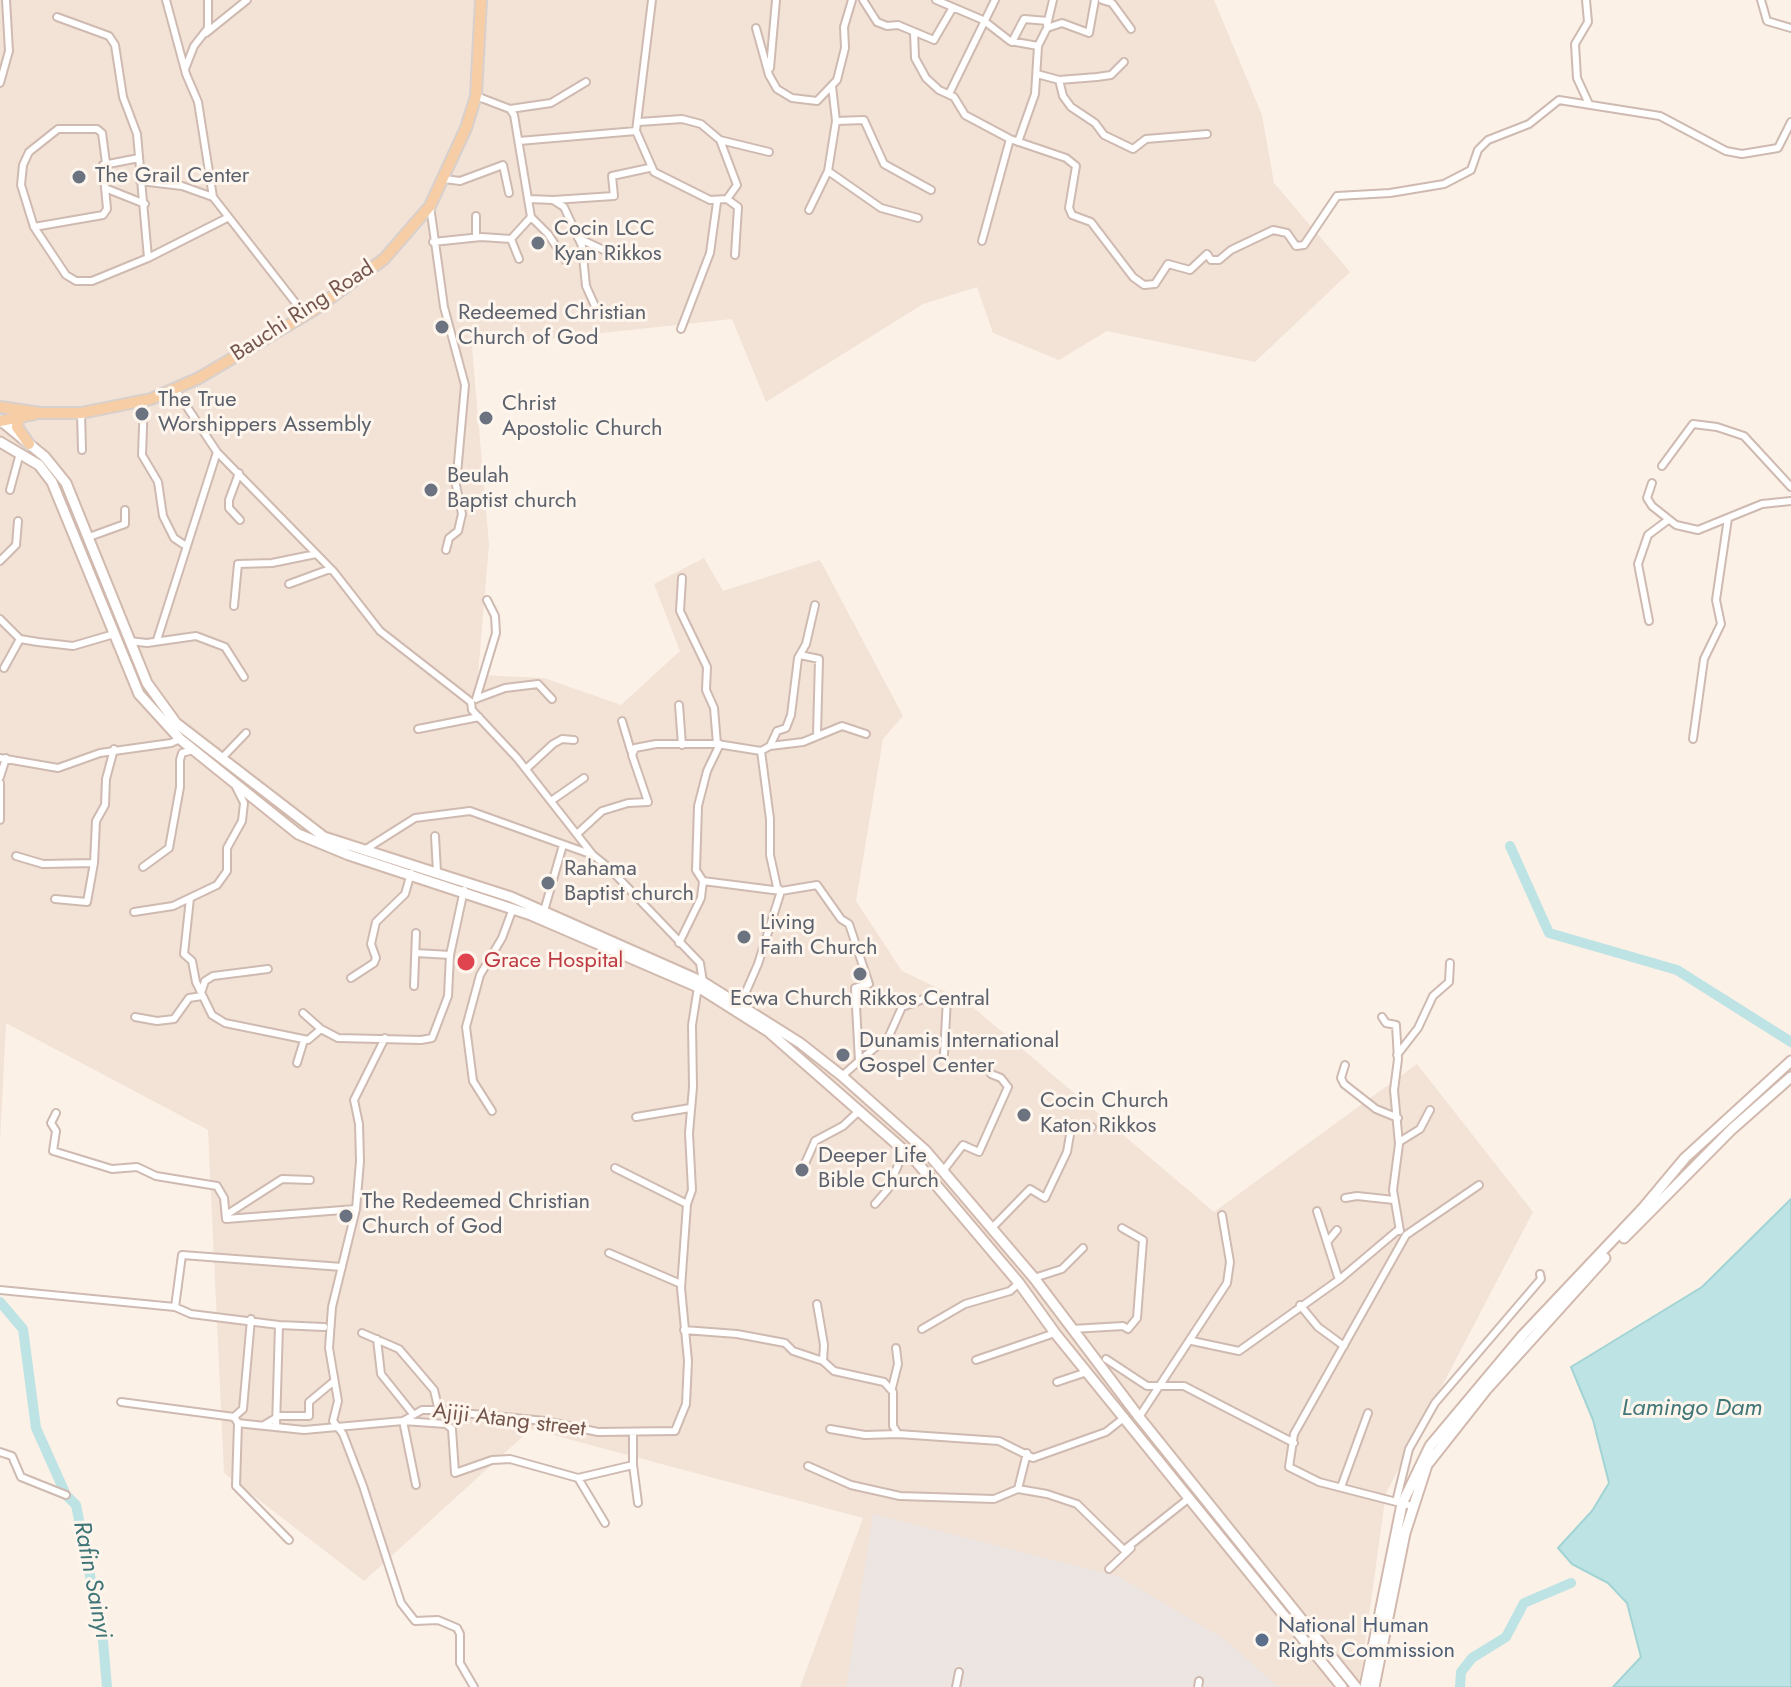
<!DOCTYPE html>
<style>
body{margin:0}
canvas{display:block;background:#fbf1e7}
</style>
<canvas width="1791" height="1687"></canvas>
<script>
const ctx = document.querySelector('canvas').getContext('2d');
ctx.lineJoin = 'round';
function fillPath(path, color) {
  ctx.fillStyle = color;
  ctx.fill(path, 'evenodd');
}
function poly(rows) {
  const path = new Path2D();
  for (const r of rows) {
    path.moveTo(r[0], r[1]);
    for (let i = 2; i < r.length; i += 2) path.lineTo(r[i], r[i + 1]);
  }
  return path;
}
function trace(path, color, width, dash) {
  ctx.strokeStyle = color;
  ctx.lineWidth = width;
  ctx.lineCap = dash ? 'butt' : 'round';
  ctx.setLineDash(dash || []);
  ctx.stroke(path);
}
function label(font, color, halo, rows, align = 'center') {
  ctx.font = font + ' Jost,sans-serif';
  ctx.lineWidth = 6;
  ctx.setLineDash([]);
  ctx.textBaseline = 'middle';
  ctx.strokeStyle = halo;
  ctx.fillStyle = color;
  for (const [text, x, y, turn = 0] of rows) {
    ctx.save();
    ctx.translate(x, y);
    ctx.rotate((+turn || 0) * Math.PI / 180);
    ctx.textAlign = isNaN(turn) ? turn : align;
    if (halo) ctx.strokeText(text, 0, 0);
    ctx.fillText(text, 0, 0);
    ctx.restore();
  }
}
fillPath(poly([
 [0,0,1214,0,1262,115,1274,183,1350,272,1255,362,1107,331,1059,360,993,333,977,287,923,304,766,402,732,319,472,347,489,544,478,675,544,678,621,705,680,651,654,584,704,558,723,591,820,560,903,716,883,739,856,901,902,971,967,1002,1214,1212,1417,1064,1533,1212,1386,1493,1359,1687,800,1687,863,1518,531,1429,364,1581,224,1473,208,1130,6,1023,0,1141]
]), '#f3e2d6');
fillPath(poly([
 [873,1514,1120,1577,1224,1639,1279,1687,846,1687]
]), '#ece5e1');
const water = poly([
 [1791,1199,1791,1687,1613,1687,1641,1657,1627,1603,1608,1583,1572,1564,1558,1548,1592,1511,1609,1483,1593,1420,1571,1367,1702,1287,1791,1199]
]);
fillPath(water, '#bde3e4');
trace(water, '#a3d4d5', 2);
trace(poly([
 [1510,846,1549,933,1677,970,1791,1042],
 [0,1302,23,1329,36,1428,66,1495,76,1505,103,1641,107,1687],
 [1460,1687,1461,1672,1472,1658,1506,1637,1524,1603,1571,1583]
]), '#bde3e4', 10);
const street = poly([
 [166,0,186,74,198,102,213,197],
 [652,0,636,131,654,172,710,200,727,199,738,207,735,255],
 [863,0,877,22,887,26,898,25,934,40,952,9],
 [936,0,983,20,1010,41,1038,46],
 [1102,0,1112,3,1131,29],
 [1586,0,1588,22,1575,44,1577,78,1589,104],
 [1761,0,1767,21,1791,28],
 [57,17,109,36,115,45,123,97,137,134,148,258],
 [1047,25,1053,0],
 [756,28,769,75,777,89,792,98,817,101,837,80,845,48,844,27,852,0],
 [914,32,915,58,926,78,939,90,954,97,965,115,1010,139,1066,158,1076,166,1069,208,1072,215,1091,222,1133,277,1144,285,1155,284,1168,264,1190,270,1207,254,1211,260,1219,260,1231,250,1273,230,1287,233,1296,246,1304,245,1337,196,1390,193,1444,184,1471,170,1478,150,1488,140,1529,124,1559,100,1660,116,1726,151,1742,154,1778,148,1791,122],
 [206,33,247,0],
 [1012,42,1024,19,1048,21],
 [770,68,776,0],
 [185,69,194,46,208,28,208,0],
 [1037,74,1059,80,1097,77,1111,75,1124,62],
 [1059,80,1063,96,1071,107,1095,123,1104,135,1133,149,1146,139,1207,134],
 [0,83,9,51,6,0],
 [832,86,836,121,864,120,884,164,931,190],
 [949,94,995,0],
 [476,96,510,109,514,115,531,217,548,234,566,261],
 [510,109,551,103,586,82],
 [639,122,682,119,701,124,720,140,769,152],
 [720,140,737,185,727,199],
 [519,141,636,131],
 [1018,142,1035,94,1038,46,1047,28,1062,23,1089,33,1095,0],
 [106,163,102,133,97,129,58,129,29,152,23,165,21,185,34,227,66,275,76,281,92,281,148,258,227,218],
 [828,171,881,208,918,218],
 [444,179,460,181,503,165,509,193],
 [140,181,182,186,213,197,305,315],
 [105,188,145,204],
 [529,199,553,200,564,207,582,246,586,286,595,306],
 [553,200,614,196,612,176,649,168],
 [430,206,444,307,465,385,456,485,462,514,458,531,449,538,446,550],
 [809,210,828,171,836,121],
 [34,227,103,215,107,209,103,165,139,158],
 [476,237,476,216],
 [578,238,610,253],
 [511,239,531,217],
 [982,241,1010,139],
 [433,242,481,237,511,239,519,259],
 [681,329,710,253,717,202],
 [175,389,217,452,334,572,380,631,471,702,472,710,517,758,593,855,609,868,700,963,703,982],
 [144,401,142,455,158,482,163,516,174,538,186,546],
 [81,413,82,450],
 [1662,466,1693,424,1717,427,1744,436,1791,487],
 [239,473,229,500,229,508,240,520],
 [1652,483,1647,498,1652,506,1676,525,1698,530,1762,504,1791,501],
 [10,490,20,453],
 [89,537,125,524,125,510],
 [0,561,16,545,18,521],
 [682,578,680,611,707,667,706,690,714,708,717,744],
 [289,584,330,569],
 [234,606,238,564,272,563,316,554],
 [0,619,20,639,38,642,73,646,114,634],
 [1649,621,1638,564,1648,535,1668,520],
 [157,640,217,452],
 [129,641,147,643,196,636,225,647,244,677],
 [800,655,819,659,817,734],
 [4,668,20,639],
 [478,698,505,688,538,684,552,699],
 [476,699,496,633,495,616,487,600],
 [679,705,682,745],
 [622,721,631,751],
 [418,729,479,717],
 [1693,739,1704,659,1721,624,1716,600,1728,518],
 [770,746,803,742,842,726,866,734],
 [761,751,770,819,770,855,777,887,781,891,817,885,841,919,849,924,869,984,855,988,859,1061,842,1076],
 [0,758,58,768,100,753,171,743,180,739],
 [222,758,246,733],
 [526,769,553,744,562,739,574,740],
 [0,777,6,758],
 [0,783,0,820],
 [551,801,584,778],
 [577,834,602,811,628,803,648,802,632,755,635,748,656,744,717,744,761,751,770,746,777,731,786,728,791,715,798,658,806,644,815,605],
 [435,836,437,872],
 [366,849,415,818,470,811,593,855],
 [16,856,43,864,94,863,96,821,105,805,106,779,114,749],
 [143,867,169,848,180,787,180,760,182,753,193,750],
 [703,881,781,891,758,964,741,1003],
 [190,898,184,954,192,961,196,982,212,1015,225,1023,308,1040,321,1029,338,1038,421,1040,432,1038,448,996,450,955,464,890],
 [55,899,87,902,94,863],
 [544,911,563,845],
 [134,912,173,906,217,885,227,871,227,848,242,821,244,803,236,787],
 [679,943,701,898,703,881,696,870,698,806,707,771,720,744],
 [416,953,450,955],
 [351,978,374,963,376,958,371,944,376,922,405,894,411,873],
 [414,986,416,933],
 [202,990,205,981,213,976,268,969],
 [303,1013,321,1029],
 [135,1017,157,1021,174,1019,189,998,202,996],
 [1382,1017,1386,1023,1396,1025,1398,1059,1394,1090,1399,1144,1393,1190,1400,1231],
 [385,1038,354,1100,359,1124,360,1161,356,1209,332,1307,329,1348,338,1401,333,1421,343,1434,363,1486,401,1603,415,1621,438,1620,457,1628,460,1634,460,1663,474,1687],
 [1397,1055,1418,1028,1433,996,1449,982,1450,963],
 [859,1061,889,1036,902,1007,926,998,947,998,944,1054],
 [297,1063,304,1040],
 [1345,1065,1341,1078,1344,1084,1376,1109,1398,1118],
 [492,1111,473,1081,466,1027,480,975,502,938,512,911],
 [56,1113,51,1123,56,1131,53,1151,112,1169,137,1167,156,1176,217,1186,224,1198,226,1219,356,1209],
 [636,1117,690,1108],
 [1399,1142,1420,1129,1430,1110],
 [615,1168,687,1204],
 [803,1168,815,1141,843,1126,859,1111],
 [943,1171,963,1145,979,1152,1008,1087,1001,1078,991,1074],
 [1345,1198,1357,1196,1394,1200],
 [875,1204,888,1189,904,1151],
 [1317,1211,1339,1280],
 [226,1215,282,1179,310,1180],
 [991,1229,1030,1189,1045,1198,1067,1152,1071,1129,1092,1127],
 [1328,1241,1337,1230],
 [609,1253,681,1284],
 [1034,1278,1062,1269,1083,1248],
 [0,1290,175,1307,191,1314,279,1325,324,1327],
 [817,1304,824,1345,823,1361],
 [1300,1305,1318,1327,1344,1346],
 [175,1307,182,1255,342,1267],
 [922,1329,965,1304,1010,1291,1019,1283],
 [1072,1329,1123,1326,1128,1329,1137,1318,1143,1240,1122,1228],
 [684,1330,737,1334,785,1343,793,1351,823,1361,834,1371,884,1382,893,1392,893,1426,898,1434,999,1441,1033,1458,1106,1432,1125,1417],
 [362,1333,399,1349,434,1390,438,1407,445,1410],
 [377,1339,381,1374,413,1414],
 [1192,1341,1239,1351,1340,1279,1398,1230],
 [1106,1359,1147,1386,1184,1386,1294,1443],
 [976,1360,1055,1333],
 [1057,1382,1087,1372],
 [892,1388,898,1364,896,1348],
 [121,1402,234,1417,238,1423,246,1424,304,1430,403,1421,422,1410,432,1410,545,1421,598,1432,675,1431,686,1404,688,1361,681,1288,687,1204,692,1190,689,1133,693,1087,692,1025,698,987],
 [234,1417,243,1409,251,1319],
 [1139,1417,1227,1283,1230,1262,1222,1215],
 [238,1423,236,1486,289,1540],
 [264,1425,279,1416,309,1416,309,1402,333,1382],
 [276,1427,279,1325],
 [830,1429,865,1435,898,1434],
 [0,1452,12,1456,21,1477,66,1495],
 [633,1465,638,1503],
 [808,1466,851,1485,900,1496,994,1499,1018,1489,1047,1494,1077,1504,1124,1550,1188,1499],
 [578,1478,633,1465,633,1433],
 [416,1485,403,1421,446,1424,452,1429,455,1473,492,1460,510,1459,578,1478,605,1523],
 [1341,1487,1368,1413],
 [1018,1489,1027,1453],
 [1396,1502,1409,1449,1435,1403,1541,1279,1540,1274],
 [1412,1506,1319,1482,1289,1467,1294,1434,1406,1235,1479,1185],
 [1109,1569,1131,1548],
 [956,1687,959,1672],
 [1198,1687,1199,1681]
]);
const secondary = poly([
 [0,420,45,457,66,483,147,683,176,723,324,837,511,897,703,982,800,1043,842,1076,925,1150,1034,1278,1139,1417,1356,1687],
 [0,442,39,465,52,482,139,694,180,739,298,834,349,855,531,915,698,987,769,1032,915,1160,1019,1283,1055,1333,1342,1687],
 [1624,1238,1732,1129,1791,1077],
 [1365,1687,1402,1504,1430,1446,1523,1335,1644,1207,1685,1158,1791,1061],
 [1374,1687,1405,1533,1427,1465,1486,1390,1605,1258]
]);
const primary = poly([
 [0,407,41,413,81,413,151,399,199,378,314,310,384,259,430,206,466,128,476,96,481,0],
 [19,418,17,427,29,444],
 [0,421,35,414]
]);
trace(street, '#cfbab1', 10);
trace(secondary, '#d1b9ae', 13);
trace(primary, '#d8d0cd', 14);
trace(street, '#fff', 6);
trace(secondary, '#fff', 9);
trace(primary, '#f6cda4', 10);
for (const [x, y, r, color] of [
 [79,177,8,"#6b7280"],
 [538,243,8,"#6b7280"],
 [442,327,8,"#6b7280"],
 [142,414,8,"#6b7280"],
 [486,418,8,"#6b7280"],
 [431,490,8,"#6b7280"],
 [548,883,8,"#6b7280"],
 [744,937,8,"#6b7280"],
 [466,962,10,"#e0444e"],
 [860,974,8,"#6b7280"],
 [843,1055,8,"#6b7280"],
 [1024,1115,8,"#6b7280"],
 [802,1170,8,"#6b7280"],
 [346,1216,8,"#6b7280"],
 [1262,1640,8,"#5c6f8a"]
]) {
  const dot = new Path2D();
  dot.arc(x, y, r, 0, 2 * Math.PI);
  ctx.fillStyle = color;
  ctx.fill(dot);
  trace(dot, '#fef5ed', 3);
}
label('22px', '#5b616d', '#fef5ed', [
 ["The Grail Center",95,177],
 ["Cocin LCC",554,230],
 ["Kyan Rikkos",554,255],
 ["Redeemed Christian",458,314],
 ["Church of God",458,339],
 ["The True",158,401],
 ["Worshippers Assembly",158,426],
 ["Christ",502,405],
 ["Apostolic Church",502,430],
 ["Beulah",447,477],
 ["Baptist church",447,502],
 ["Rahama",564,870],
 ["Baptist church",564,895],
 ["Living",760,924],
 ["Faith Church",760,949],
 ["Ecwa Church Rikkos Central",860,1000,"center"],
 ["Dunamis International",859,1042],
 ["Gospel Center",859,1067],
 ["Cocin Church",1040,1102],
 ["Katon Rikkos",1040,1127],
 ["Deeper Life",818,1157],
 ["Bible Church",818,1182],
 ["The Redeemed Christian",362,1203],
 ["Church of God",362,1228]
], 'left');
label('22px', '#74564d', '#fef5ed', [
 ["Bauchi Ring Road",303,312,-33],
 ["Ajiji Atang street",509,1421,7]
]);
label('22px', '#be3a42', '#fef5ed', [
 ["Grace Hospital",484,962]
], 'left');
label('22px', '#4e5e75', '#fef5ed', [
 ["National Human",1278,1627],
 ["Rights Commission",1278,1652]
], 'left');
label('italic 24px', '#417678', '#fef5ed', [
 ["Lamingo Dam",1692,1409],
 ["Rafin Sainyi",91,1580,79]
]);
</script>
